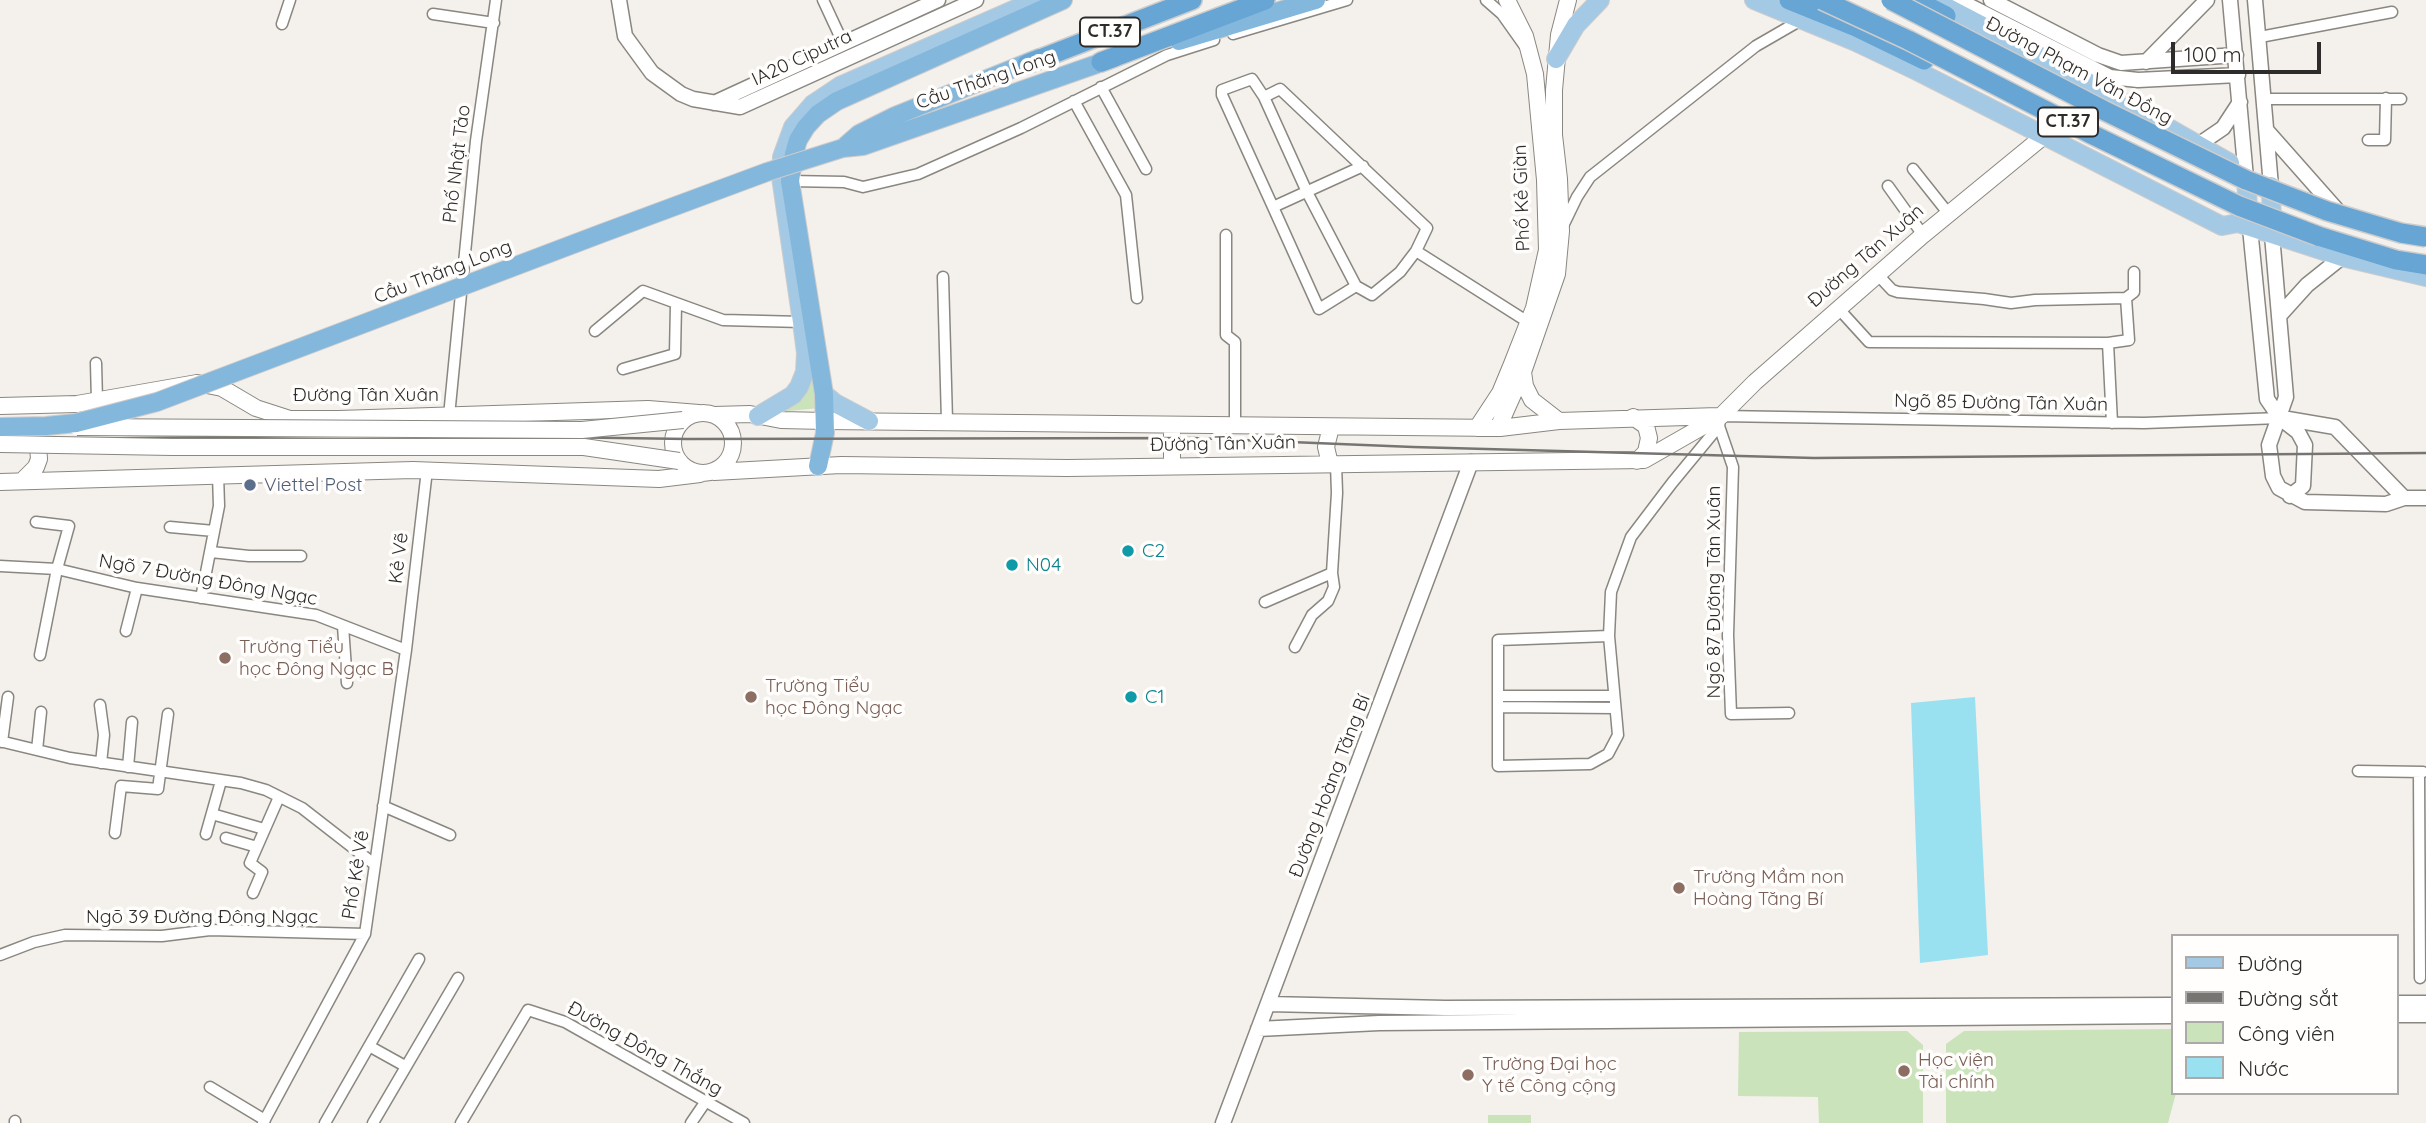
<!DOCTYPE html>
<meta charset="utf-8">
<style>
body{margin:0}
#map{position:relative;width:2426px;height:1123px;overflow:hidden;background:#f4f0eb;font-family:Quicksand,sans-serif}
canvas{display:block}
.legend{position:absolute;left:2171px;top:934px;width:228px;height:161px;box-sizing:border-box;background:#fffefd;border:2px solid #abaaa9;margin:0;padding:9px 12px;list-style:none;font-size:21px;color:#2d2c2a}
.legend li{display:flex;align-items:center;gap:14px;height:35px}
.legend b{width:35px;border:2px solid #abaaa9}
.scale{position:absolute;left:2171px;top:42px;width:150px;height:32px;box-sizing:border-box;border:4px solid #2d2c2a;border-top:0;padding-left:9px;font-size:21px;line-height:24px;white-space:nowrap;color:#2d2c2a;-webkit-text-stroke:5px #fffefd;paint-order:stroke}
</style>
<div id="map">
<canvas width="2426" height="1123"></canvas>
<ul class="legend">
<li><b style="height:9px;background:#a3c9e5"></b>Đường</li>
<li><b style="height:9px;background:#777572"></b>Đường sắt</li>
<li><b style="height:19px;background:#cbe3ba"></b>Công viên</li>
<li><b style="height:19px;background:#99e0f1"></b>Nước</li>
</ul>
<div class="scale">100 m</div>
</div>
<script>
const ctx = document.querySelector('canvas').getContext('2d');
ctx.lineJoin = 'round';
function fillPath(path, color) {
  ctx.fillStyle = color;
  ctx.fill(path, 'evenodd');
}
function poly(rows) {
  const path = new Path2D();
  for (const r of rows) {
    if (r.length === 3) {
      path.moveTo(r[0] + r[2], r[1]);
      path.arc(r[0], r[1], r[2], 0, 2 * Math.PI);
      continue;
    }
    path.moveTo(r[0], r[1]);
    for (let i = 2; i < r.length; i += 2) path.lineTo(r[i], r[i + 1]);
  }
  return path;
}
function trace(path, color, width, dash) {
  ctx.strokeStyle = color;
  ctx.lineWidth = width;
  ctx.lineCap = dash ? 'butt' : 'round';
  ctx.setLineDash(dash || []);
  ctx.stroke(path);
}
function label(font, color, halo, rows, align = 'center') {
  ctx.font = font + ' Quicksand,sans-serif';
  ctx.lineWidth = 7;
  ctx.setLineDash([]);
  ctx.textBaseline = 'middle';
  ctx.strokeStyle = halo;
  ctx.fillStyle = color;
  for (const [text, x, y, turn = 0] of rows) {
    ctx.save();
    ctx.translate(x, y);
    ctx.rotate((+turn || 0) * Math.PI / 180);
    ctx.textAlign = isNaN(turn) ? turn : align;
    if (halo) ctx.strokeText(text, 0, 0);
    ctx.fillText(text, 0, 0);
    ctx.restore();
  }
}
fillPath(poly([
 [812,370,820,408,777,412],
 [2171,1029,2172,1093,2176,1093,2168,1123,1946,1123,1946,1044,1964,1031],
 [1907,1031,1923,1045,1923,1123,1819,1123,1818,1097,1738,1096,1739,1032],
 [1488,1115,1531,1115,1531,1123,1488,1123]
]), '#cbe3ba');
fillPath(poly([
 [1975,697,1988,955,1920,963,1911,703]
]), '#99e0f1');
const minor = poly([
 [823,0,843,43],
 [1486,0,1502,14,1524,45],
 [433,14,494,23],
 [282,24,290,0],
 [1233,34,1347,0],
 [2260,37,2392,12],
 [1101,87,1146,169],
 [1264,97,1280,89,1427,228,1416,251,1400,272,1372,295,1356,286,1307,192,1264,97,1252,79,1222,90,1222,95,1273,207],
 [2265,99,2401,99],
 [1074,101,1126,195,1137,298],
 [2368,140,2385,140,2386,98],
 [1913,169,1948,213],
 [790,181,844,182,863,187,918,174,1021,128,1167,55,1214,40],
 [1888,186,1923,235],
 [1563,226,1577,197,1590,177,1756,46,1801,20],
 [1226,235,1226,335,1235,342,1235,426],
 [1416,251,1528,322],
 [1878,275,1892,290,1898,292,1984,299,2011,303,2035,300,2126,298,2134,292,2134,272],
 [943,277,947,421],
 [1356,286,1319,309,1273,207,1363,166],
 [1838,308,1869,342,2108,343,2129,340,2126,298],
 [595,331,643,291,723,320,802,322],
 [2108,343,2112,423],
 [96,363,97,401],
 [623,369,675,354,676,304],
 [449,416,476,141,496,0],
 [36,522,69,526,57,569,40,655],
 [170,527,214,531],
 [211,552,249,556,301,556],
 [0,566,57,569,137,588,316,615,406,650],
 [201,598,219,506,218,474],
 [1265,602,1332,573],
 [343,626,347,683],
 [126,631,137,588],
 [1609,636,1498,640,1498,766,1590,764,1608,754,1618,735,1609,636,1611,592,1631,537,1672,483,1719,426],
 [1295,647,1312,615,1328,601,1334,587,1332,573,1337,493,1336,464],
 [1499,696,1614,696],
 [100,705,104,735,101,763],
 [1500,707,1615,708],
 [1789,713,1731,714,1728,635,1733,467,1719,426,1721,416,2144,423,2280,418],
 [0,741,70,758,241,783,266,790,302,808,374,864],
 [2,742,8,697],
 [37,750,41,712],
 [128,767,132,722],
 [2358,771,2423,772],
 [2419,772,2420,978],
 [383,806,450,835],
 [212,814,264,829],
 [115,833,121,786,158,789,168,714],
 [206,834,221,781],
 [226,838,257,847],
 [253,893,262,872,250,863,279,797],
 [0,955,34,942,65,935,162,936,210,930,365,934],
 [369,1046,405,1066],
 [210,1087,265,1120],
 [15,1123,15,1121],
 [263,1123,365,934,406,650,427,470],
 [325,1123,419,959],
 [373,1123,458,978],
 [461,1123,528,1010,565,1022,744,1123],
 [691,1123,706,1101]
]);
const tertiary = poly([
 [619,0,625,36,652,73,681,94,693,99,740,107,976,0],
 [1958,0,2110,77,2138,80,2238,75],
 [1991,0,2098,55,2121,63,2236,55],
 [2230,0,2246,178],
 [2255,0,2271,186],
 [2146,62,2207,0],
 [714,103,938,0],
 [2267,131,2336,209],
 [2198,145,2223,128,2240,102],
 [2250,228,2267,399,2280,418,2298,432,2305,445,2303,486,2290,496],
 [2272,235,2286,397,2269,445,2273,476,2279,488,2305,502,2386,504,2404,498,2426,498],
 [2279,316,2307,285,2342,257],
 [2282,418,2335,427,2404,498],
 [2396,1003,2426,1003],
 [1268,1004,1445,1008,2172,1005],
 [2396,1015,2426,1015],
 [1258,1029,1379,1023,2172,1016],
 [1223,1123,1471,462]
]);
const secondary = poly([
 [1523,372,1525,386,1532,400,1559,421],
 [0,406,77,404,197,383,222,388,256,408,290,419,339,419,648,409,699,413],
 [703,443,30],
 [714,415,750,414,781,420,825,421,1500,428,1559,421,1718,416],
 [1633,417,1646,426,1649,438,1646,452,1637,461],
 [1172,426,1172,466],
 [1477,428,1500,393,1512,364,1534,308,1547,250,1545,180,1535,74,1525,36,1507,0],
 [1498,428,1523,372,1557,274,1561,231,1559,179,1554,135,1554,90,1559,35,1568,0],
 [1330,464,1326,447,1331,427],
 [714,472,841,465,1067,468,1644,460,1721,416,1755,382,1923,235,2045,135],
 [22,481,36,467,39,459,37,434],
 [0,482,413,470,659,479,700,474]
]);
const primary = poly([
 [1754,0,1856,42,1917,71,2222,226,2238,223,2342,257,2426,277],
 [1933,0,2067,70,2230,163],
 [1556,59,1576,25,1600,0],
 [2246,178,2249,223],
 [2271,186,2272,232],
 [824,394,835,403,869,421],
 [758,416,793,395,799,387,805,372,806,353,802,322,781,177,782,157,793,127,813,104,840,86,1036,0]
]);
const trunk = poly([
 [1179,41,1316,0],
 [843,148,863,146,1114,58],
 [843,148,859,134,895,116,1039,58],
 [818,466,825,433,824,394,790,181,794,154,798,140,806,127,818,114,837,101,1063,0]
]);
const motorway = poly([
 [1789,0,1856,27,1924,60],
 [1915,0,1946,16],
 [1101,62,1265,0],
 [1027,64,1192,0],
 [2318,236,2396,260,2426,265]
]);
trace(minor, '#8a8781', 13);
trace(tertiary, '#8a8781', 17);
trace(secondary, '#8a8781', 18);
trace(primary, '#cdcccc', 20);
trace(trunk, '#cdcccc', 20);
trace(motorway, '#cdcccc', 22);
trace(minor, '#fff', 10);
trace(tertiary, '#fff', 14);
trace(secondary, '#fff', 16);
trace(primary, '#a3c9e5', 18);
trace(trunk, '#84b7dc', 18);
trace(motorway, '#66a5d4', 19);
trace(poly([
 [0,437,51,439,415,435,687,439,1193,438,1413,447,1814,458,2426,453]
]), '#777572', 2.5);
const secondaryBridge = poly([
 [77,427,582,430,683,420],
 [0,444,172,447,584,447,679,461]
]);
const trunkBridge = poly([
 [0,427,46,426,76,423,157,402,600,234,767,172,843,148]
]);
const motorwayBridge = poly([
 [1822,0,1908,40,2091,134,2239,206,2318,236],
 [1891,0,2103,110,2246,180,2327,211,2401,233,2426,237]
]);
trace(secondaryBridge, '#8a8781', 18, []);
trace(trunkBridge, '#cdcccc', 20, []);
trace(motorwayBridge, '#cdcccc', 22, []);
trace(secondaryBridge, '#fff', 16);
trace(trunkBridge, '#84b7dc', 18);
trace(motorwayBridge, '#66a5d4', 19);
for (const [x, y, r, color] of [
 [250,485,7,"#5c6f8a"],
 [1128,551,7,"#0f9aa8"],
 [1012,565,7,"#0f9aa8"],
 [225,658,7,"#8d6e63"],
 [751,697,7,"#8d6e63"],
 [1131,697,7,"#0f9aa8"],
 [1679,888,7,"#8d6e63"],
 [1904,1071,7,"#8d6e63"],
 [1468,1075,7,"#8d6e63"]
]) {
  const dot = new Path2D();
  dot.arc(x, y, r, 0, 2 * Math.PI);
  ctx.fillStyle = color;
  ctx.fill(dot);
  trace(dot, '#fffefd', 2.5);
}
for (const [x, y, w] of [
 [1110,32,60],
 [2068,122,60]
]) {
  const box = new Path2D();
  box.roundRect(x - w / 2, y - 14.5, w, 29, 5);
  ctx.fillStyle = '#fffefd';
  ctx.fill(box);
  trace(box, '#2d2c2a', 2);
}
label('bold 18px', '#2d2c2a', null, [
 ["CT.37",1110,32],
 ["CT.37",2068,122]
]);
label('19px', '#2d2c2a', '#fffefd', [
 ["IA20 Ciputra",802,58,-25],
 ["Đường Phạm Văn Đồng",2079,71,28],
 ["Cầu Thăng Long",986,80,-19],
 ["Phố Nhật Tảo",457,164,-83],
 ["Phố Kẻ Giàn",1522,198,-92],
 ["Đường Tân Xuân",1866,256,-41],
 ["Cầu Thăng Long",443,272,-21],
 ["Đường Tân Xuân",366,395],
 ["Ngõ 85 Đường Tân Xuân",2001,403,1],
 ["Đường Tân Xuân",1223,444,-1],
 ["Kẻ Vẽ",399,558,-83],
 ["Ngõ 7 Đường Đông Ngạc",208,580,10],
 ["Ngõ 87 Đường Tân Xuân",1714,592,-90],
 ["Đường Hoàng Tăng Bí",1330,786,-69],
 ["Phố Kẻ Vẽ",356,875,-81],
 ["Ngõ 39 Đường Đông Ngạc",202,917],
 ["Đường Đông Thắng",645,1049,29]
]);
label('19px', '#4e5e75', '#fffefd', [
 ["Viettel Post",264,485]
], 'left');
label('19px', '#0d838f', '#fffefd', [
 ["C2",1142,551],
 ["N04",1026,565],
 ["C1",1145,697]
], 'left');
label('19px', '#785e54', '#fffefd', [
 ["Trường Tiểu",239,647],
 ["học Đông Ngạc B",239,669],
 ["Trường Tiểu",765,686],
 ["học Đông Ngạc",765,708],
 ["Trường Mầm non",1693,877],
 ["Hoàng Tăng Bí",1693,899],
 ["Học viện",1918,1060],
 ["Tài chính",1918,1082],
 ["Trường Đại học",1482,1064],
 ["Y tế Công cộng",1482,1086]
], 'left');
</script>
